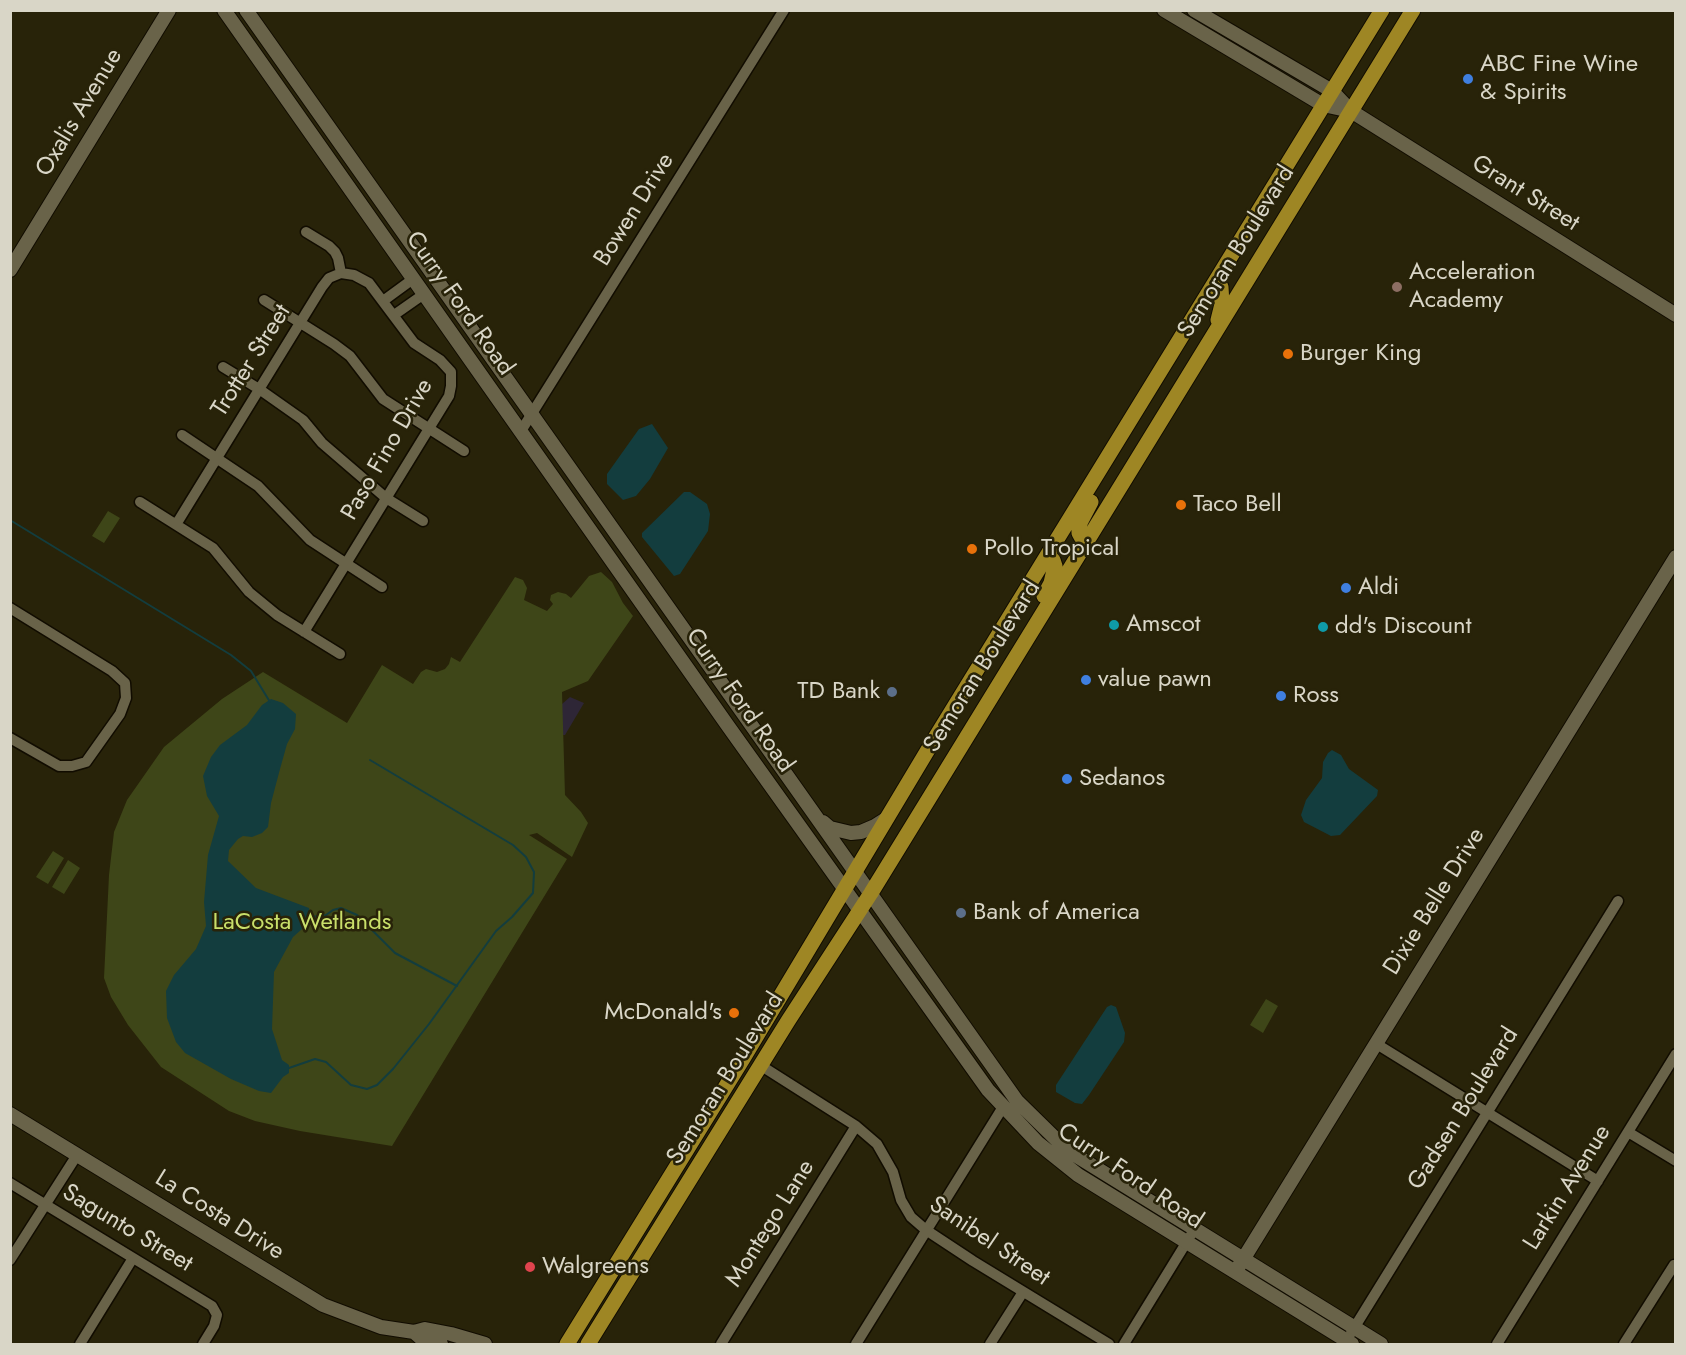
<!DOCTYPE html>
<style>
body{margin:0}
#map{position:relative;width:1686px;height:1355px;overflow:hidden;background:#282309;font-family:Jost,sans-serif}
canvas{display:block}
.frame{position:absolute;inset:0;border:12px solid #d9d6c7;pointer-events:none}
</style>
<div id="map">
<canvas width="1686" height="1355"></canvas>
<div class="frame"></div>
</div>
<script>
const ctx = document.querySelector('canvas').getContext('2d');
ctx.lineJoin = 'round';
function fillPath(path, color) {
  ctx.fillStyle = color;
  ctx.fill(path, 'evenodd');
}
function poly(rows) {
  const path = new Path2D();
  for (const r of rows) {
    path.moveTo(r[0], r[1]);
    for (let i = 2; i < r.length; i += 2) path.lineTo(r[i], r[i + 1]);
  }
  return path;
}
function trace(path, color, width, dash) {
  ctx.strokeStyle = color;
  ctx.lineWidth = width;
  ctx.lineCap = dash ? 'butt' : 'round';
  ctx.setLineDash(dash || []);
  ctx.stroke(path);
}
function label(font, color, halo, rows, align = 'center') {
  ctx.font = font + ' Jost,sans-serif';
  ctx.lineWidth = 5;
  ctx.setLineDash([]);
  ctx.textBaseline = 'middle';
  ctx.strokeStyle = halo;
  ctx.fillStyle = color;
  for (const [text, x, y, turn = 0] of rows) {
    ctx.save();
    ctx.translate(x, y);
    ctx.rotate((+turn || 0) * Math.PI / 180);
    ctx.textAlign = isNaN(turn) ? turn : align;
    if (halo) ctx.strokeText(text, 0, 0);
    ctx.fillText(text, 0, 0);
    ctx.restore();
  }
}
fillPath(poly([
 [570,697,584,703,565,735,561,735,562,704]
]), '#2e2636');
fillPath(poly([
 [108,511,120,518,104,543,92,536],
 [601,572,612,582,623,603,633,616,588,681,562,692,565,795,581,812,588,823,572,857,537,833,529,835,567,859,392,1146,300,1131,255,1121,229,1111,161,1067,128,1025,111,997,104,978,109,875,114,832,127,800,164,747,222,699,263,672,347,723,382,665,413,684,421,672,426,669,437,672,445,669,449,664,451,657,460,662,515,577,523,580,527,588,524,600,547,611,553,604,550,600,551,595,558,592,566,594,571,598,589,576],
 [53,851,64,858,48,884,36,877],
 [68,860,80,868,64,894,52,887],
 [1266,999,1278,1006,1263,1033,1250,1025]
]), '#3e4618');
fillPath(poly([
 [652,424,668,448,650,479,636,496,623,500,607,484,607,474,639,429],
 [684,492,690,492,707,504,710,514,708,531,680,574,674,576,642,537,642,533],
 [271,699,283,703,296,714,295,729,287,744,280,769,271,803,268,827,262,833,252,837,243,836,238,839,229,850,228,861,256,888,309,908,311,921,293,937,274,972,272,1029,282,1060,289,1065,289,1073,283,1077,271,1093,259,1091,231,1079,185,1053,176,1042,167,1018,166,991,174,975,196,949,206,926,204,902,208,855,219,816,207,796,203,776,211,757,220,745,247,725,262,705],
 [1332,750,1341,755,1349,769,1378,790,1377,796,1340,835,1331,836,1304,822,1301,815,1306,800,1322,778,1323,762,1328,753],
 [1111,1005,1116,1007,1125,1033,1124,1042,1089,1095,1082,1104,1075,1103,1056,1092,1056,1085,1107,1007]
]), '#133d3e');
trace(poly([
 [10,520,231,655,251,671,270,702],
 [311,917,326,915,333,910,341,908,357,915,395,953,457,986],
 [289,1068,315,1059,326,1062,351,1085,367,1089,377,1085,393,1069,429,1024,496,931,512,917,533,893,534,872,526,857,513,845,370,760]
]), '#133d3e', 2);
const street = poly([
 [306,232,329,246,335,252,338,258,341,273],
 [264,300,334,344,350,356,383,399,464,451],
 [383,301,413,279],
 [394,315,424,294],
 [223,367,259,389,303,420,322,443,386,498,423,521],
 [521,431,784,10],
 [182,435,258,486,310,540,382,587],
 [140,502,213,548,249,592,277,615,340,654],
 [177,523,322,287,329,278,341,273,354,275,369,283,414,343,440,360,451,372,451,386,449,396,304,632],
 [10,608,112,671,125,683,126,698,120,714,86,762,72,766,59,766,10,738],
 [1375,1043,1598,1181],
 [760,1065,856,1126,877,1144,893,1172,901,1200,911,1217,926,1230,973,1261,1109,1344],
 [1628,1132,1676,1161],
 [10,1183,212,1306,217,1315,214,1326,203,1344],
 [10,1260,77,1155],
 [1351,1333,1618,901],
 [80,1344,133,1258],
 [721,1344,856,1126],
 [856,1344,1003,1107],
 [990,1344,1023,1292],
 [1124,1344,1194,1230],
 [1497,1344,1676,1054],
 [1624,1344,1674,1265]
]);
const secondary = poly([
 [224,10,728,726,988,1090,1038,1143,1078,1175,1352,1344],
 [246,10,1017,1101,1067,1150,1381,1344],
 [1164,10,1323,105,1351,111],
 [1194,10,1332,91,1351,111,1676,315],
 [10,270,169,10],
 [823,822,830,828,851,833,861,832,875,826,886,819],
 [10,1114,323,1305,381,1327,414,1332,425,1329,451,1334,485,1344],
 [1239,1266,1676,557],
 [414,1332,423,1340,441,1344]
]);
const primary = poly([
 [1217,279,1221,287,1222,304,1218,320],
 [1085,544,1079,533,1079,527,1081,521,1091,502],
 [1044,596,1051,583,1055,566,1053,560,1047,556],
 [567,1344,744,1057,935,738,1382,10],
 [588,1344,788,1021,871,893,1413,10]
]);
trace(street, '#110c00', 13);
trace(secondary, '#110c00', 16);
trace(primary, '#110c00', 17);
trace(street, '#696349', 10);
trace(secondary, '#696349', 14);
trace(primary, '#9e8624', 15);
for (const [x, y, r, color] of [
 [1468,79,6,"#3f7fe0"],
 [1397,287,6,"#8d6e63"],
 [1288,354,6,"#e8710a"],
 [1181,505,6,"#e8710a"],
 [972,549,6,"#e8710a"],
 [1346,588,6,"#3f7fe0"],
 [1114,625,6,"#0f9aa8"],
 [1323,627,6,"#0f9aa8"],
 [1086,680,6,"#3f7fe0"],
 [892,692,6,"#5c6f8a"],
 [1281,696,6,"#3f7fe0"],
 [1067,779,6,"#3f7fe0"],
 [961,913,6,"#5c6f8a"],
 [734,1013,6,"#e8710a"],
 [530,1267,6,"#e0444e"]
]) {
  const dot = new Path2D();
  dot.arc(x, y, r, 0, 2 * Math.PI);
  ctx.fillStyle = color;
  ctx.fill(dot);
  trace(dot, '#282309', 2);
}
label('24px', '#d9d6c7', '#282309', [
 ["ABC Fine Wine",1480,65],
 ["& Spirits",1480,93],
 ["Acceleration",1409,273],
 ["Academy",1409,301],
 ["Burger King",1300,354],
 ["Taco Bell",1193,505],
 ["Pollo Tropical",984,549],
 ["Aldi",1358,588],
 ["Amscot",1126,625],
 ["dd's Discount",1335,627],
 ["value pawn",1098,680],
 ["TD Bank",880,692,"right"],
 ["Ross",1293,696],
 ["Sedanos",1079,779],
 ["Bank of America",973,913],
 ["McDonald's",722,1013,"right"],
 ["Walgreens",542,1267]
], 'left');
label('24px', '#d9d6c7', '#282309', [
 ["Oxalis Avenue",80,113,-59],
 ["Grant Street",1525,194,32],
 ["Bowen Drive",635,210,-58],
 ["Semoran Boulevard",1237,252,-58],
 ["Curry Ford Road",459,304,55],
 ["Trotter Street",252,361,-58],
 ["Paso Fino Drive",388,450,-60],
 ["Semoran Boulevard",983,667,-58],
 ["Curry Ford Road",739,701,55],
 ["Dixie Belle Drive",1435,902,-58],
 ["Semoran Boulevard",726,1079,-58],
 ["Gadsen Boulevard",1464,1109,-58],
 ["Curry Ford Road",1130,1177,34],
 ["Larkin Avenue",1568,1188,-58],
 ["La Costa Drive",219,1216,32],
 ["Montego Lane",771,1224,-58],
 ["Sagunto Street",127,1229,31],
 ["Sanibel Street",989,1242,34]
]);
label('24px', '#c9df6a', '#282309', [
 ["LaCosta Wetlands",302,923]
]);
</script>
